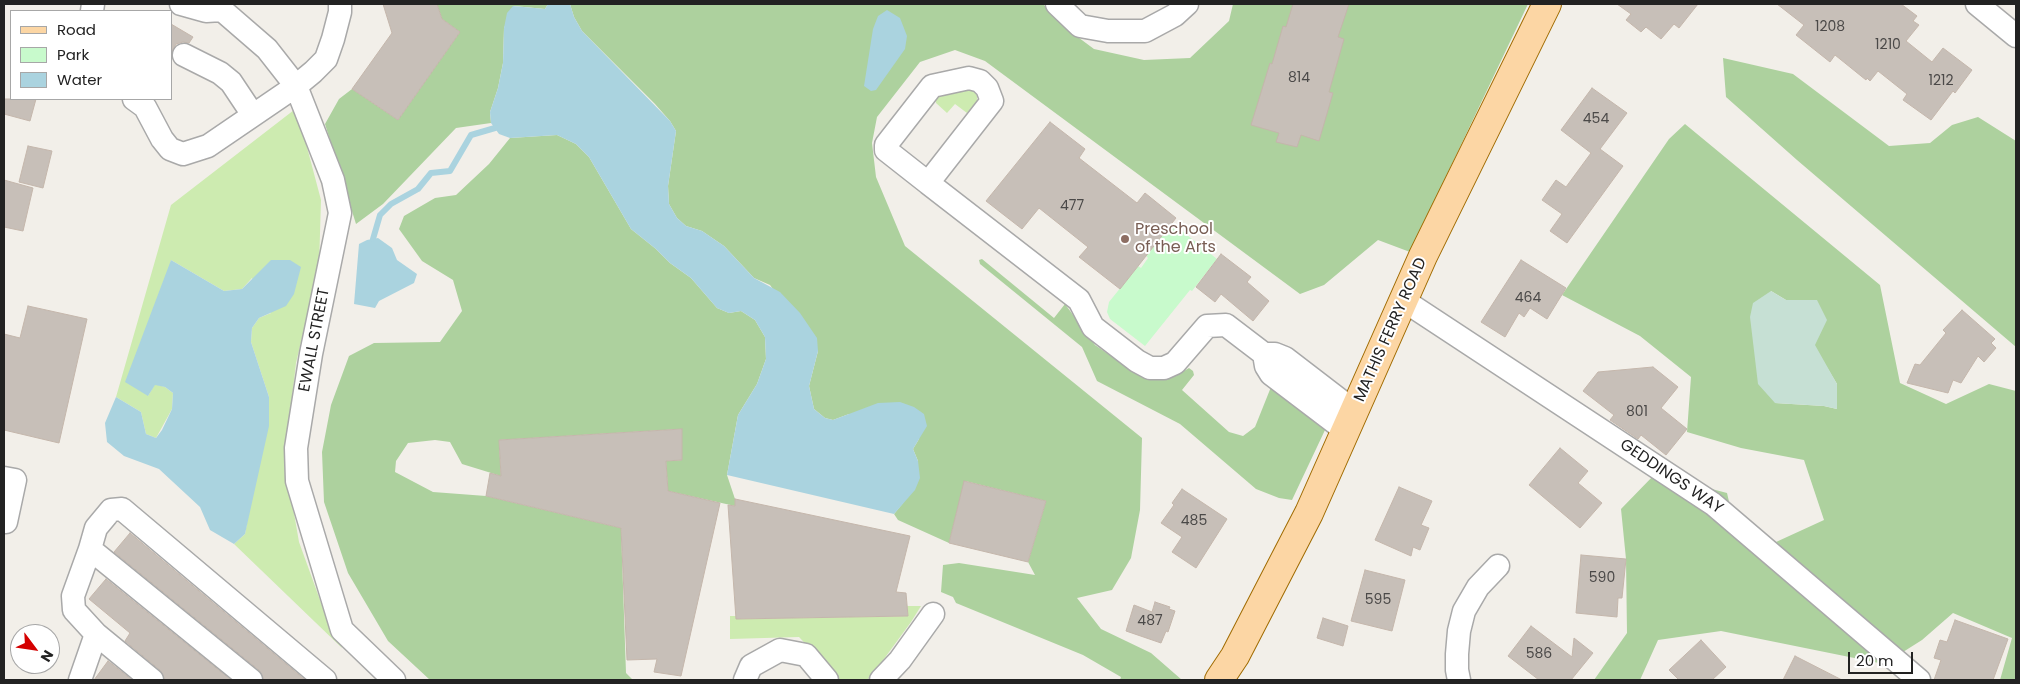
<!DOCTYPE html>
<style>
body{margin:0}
#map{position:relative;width:2020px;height:684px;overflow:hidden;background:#f2efe9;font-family:Poppins,sans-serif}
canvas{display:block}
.frame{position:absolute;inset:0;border:5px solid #222;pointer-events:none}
.legend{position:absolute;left:10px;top:10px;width:162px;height:90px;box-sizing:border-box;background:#fff;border:1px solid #a7a7a7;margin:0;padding:6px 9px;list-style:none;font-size:15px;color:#222}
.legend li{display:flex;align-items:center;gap:10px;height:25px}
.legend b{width:25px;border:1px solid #a7a7a7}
.north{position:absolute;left:10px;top:624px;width:50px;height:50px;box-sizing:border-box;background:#fff;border:1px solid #a7a7a7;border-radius:50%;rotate:121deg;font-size:14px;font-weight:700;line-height:20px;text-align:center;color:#222}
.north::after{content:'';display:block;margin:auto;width:18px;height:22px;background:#d40000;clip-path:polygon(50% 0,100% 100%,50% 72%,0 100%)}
.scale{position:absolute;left:1848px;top:652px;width:65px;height:22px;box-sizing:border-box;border:2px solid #222;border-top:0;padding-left:6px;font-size:15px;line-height:18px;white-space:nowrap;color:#222;-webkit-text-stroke:4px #fff;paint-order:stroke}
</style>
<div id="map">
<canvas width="2020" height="684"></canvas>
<div class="frame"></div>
<ul class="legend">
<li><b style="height:6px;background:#fcd6a4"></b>Road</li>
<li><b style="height:14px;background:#c8facc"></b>Park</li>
<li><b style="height:14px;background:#aad3df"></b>Water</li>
</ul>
<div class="north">N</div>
<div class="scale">20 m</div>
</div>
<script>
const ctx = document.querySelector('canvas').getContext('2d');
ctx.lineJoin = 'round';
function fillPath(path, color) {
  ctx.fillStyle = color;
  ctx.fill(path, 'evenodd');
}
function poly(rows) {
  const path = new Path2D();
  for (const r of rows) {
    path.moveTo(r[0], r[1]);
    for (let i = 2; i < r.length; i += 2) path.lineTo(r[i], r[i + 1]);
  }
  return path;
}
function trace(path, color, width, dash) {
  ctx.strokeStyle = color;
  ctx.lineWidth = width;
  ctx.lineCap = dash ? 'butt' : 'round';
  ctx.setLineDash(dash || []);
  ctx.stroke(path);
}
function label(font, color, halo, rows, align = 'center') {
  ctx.font = font + ' Poppins,sans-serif';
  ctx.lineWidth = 4;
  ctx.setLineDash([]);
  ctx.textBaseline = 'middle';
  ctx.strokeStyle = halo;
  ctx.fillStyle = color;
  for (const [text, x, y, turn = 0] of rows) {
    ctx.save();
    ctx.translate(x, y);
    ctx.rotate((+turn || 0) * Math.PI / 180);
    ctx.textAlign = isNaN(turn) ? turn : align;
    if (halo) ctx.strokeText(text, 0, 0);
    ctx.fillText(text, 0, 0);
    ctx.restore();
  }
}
fillPath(poly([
 [968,89,975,92,977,96,977,101,967,113,955,104,947,113,936,103,936,98,939,96],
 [294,110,304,136,321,200,319,267,296,363,285,461,299,542,324,611,342,648,234,544,245,534,269,397,251,342,252,328,259,318,271,313,252,278,242,289,224,291,171,260,148,396,155,384,165,387,173,393,172,409,156,438,146,434,141,412,116,397,171,205],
 [907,606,921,606,911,622,881,663,867,680,840,680,799,637,730,639,730,616,736,616,737,619,908,616]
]), '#cdebb0');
fillPath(poly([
 [437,4,548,4,545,9,514,6,504,28,503,63,498,88,490,112,491,123,456,128,383,204,356,224,325,124,339,99,352,89,398,120,460,32,442,19],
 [570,4,1043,4,1067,29,1094,49,1144,60,1190,58,1229,21,1233,4,1528,4,1410,252,1378,240,1324,285,1300,294,985,61,955,50,920,62,877,117,872,143,876,177,905,246,1142,438,1140,510,1131,558,1112,590,1077,598,1101,629,1151,653,1182,680,1120,680,1121,677,1083,655,956,603,953,597,941,592,943,565,959,563,1035,575,1028,562,1046,501,965,481,949,543,898,520,894,514,903,503,918,461,913,449,919,439,849,414,833,420,825,418,814,409,809,386,818,351,770,285,754,278,724,246,702,231,686,226,677,218,669,204,668,186,676,131,670,121,655,104,582,31,574,17],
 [1723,58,1793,74,1889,146,1930,143,1952,125,1978,117,2016,141,2016,347,1797,160,1726,97],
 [1685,124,1880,285,1900,383,1946,404,1989,384,2016,391,2016,680,2000,680,2012,638,1953,613,1922,640,1884,664,1721,631,1658,640,1640,680,1594,680,1627,633,1626,559,1621,509,1655,474,1727,493,1737,536,1776,542,1824,520,1804,460,1741,448,1687,432,1691,377,1640,336,1562,295,1669,139],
 [1771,291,1786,300,1837,384,1837,409,1824,406,1775,403],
 [557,135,576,144,589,157,631,229,656,249,670,263,691,278,717,308,729,313,741,311,755,320,765,337,766,359,757,384,738,415,727,475,735,499,735,506,668,491,666,461,682,460,682,429,499,440,501,476,462,464,450,442,435,440,408,443,396,461,395,472,433,492,486,496,621,528,626,673,633,680,430,680,388,641,348,573,324,502,322,452,331,405,349,356,374,343,440,342,462,311,453,280,422,261,399,229,404,216,435,198,456,195,489,164,510,138],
 [982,259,1054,318,1065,304,1095,345,1143,378,1177,375,1189,368,1193,371,1194,375,1182,390,1229,432,1243,436,1255,427,1271,387,1286,396,1325,430,1292,500,1279,498,1256,489,1180,424,1097,381,1082,347,980,264,979,260]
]), '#add19e');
fillPath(poly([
 [1771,291,1786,300,1817,300,1827,320,1815,345,1837,384,1837,409,1824,406,1775,403,1758,384,1750,317,1753,303]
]), '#c6e0d4');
fillPath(poly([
 [1172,223,1217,259,1192,291,1190,290,1145,346,1110,319,1107,312,1109,302,1138,266,1141,268,1148,258,1146,256]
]), '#c8facc');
fillPath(poly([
 [548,4,570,4,574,17,582,31,670,121,676,131,668,186,669,204,677,218,686,226,702,231,724,246,754,278,780,292,800,313,817,338,818,351,809,386,814,409,825,418,833,420,878,403,900,402,914,407,924,414,927,426,913,449,918,461,920,478,915,490,894,514,727,475,738,415,757,384,766,359,765,337,755,320,741,311,729,313,717,308,691,278,670,263,656,249,631,229,589,157,576,144,557,135,510,138,499,134,491,123,490,112,498,88,503,63,504,28,507,13,513,6,545,9],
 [887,10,900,18,907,36,905,49,876,90,871,91,864,86,873,29,878,16],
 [378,238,392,248,397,260,417,274,414,283,379,301,375,308,354,304,359,244,367,240],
 [171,260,224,291,242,289,271,260,290,260,301,267,294,294,286,306,259,318,252,328,251,342,269,397,269,426,245,534,234,544,210,530,200,507,159,469,124,456,107,442,105,423,116,397,141,412,146,434,156,438,162,430,172,409,173,393,165,387,155,385,148,396,125,382]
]), '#aad3df');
trace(poly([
 [373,239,380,215,391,204,418,189,431,173,450,171,471,135,495,128]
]), '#aad3df', 6);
const building = poly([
 [383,4,437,4,442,19,460,32,398,120,352,89,392,33,383,4],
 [1293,4,1349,4,1338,37,1344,39,1329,92,1333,93,1319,141,1301,135,1297,147,1276,142,1279,133,1251,125,1270,63,1272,64,1283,26,1286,27,1293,4],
 [1617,4,1698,4,1679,28,1674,24,1661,39,1646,27,1641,32,1626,20,1631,14,1617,4],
 [1777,4,1901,4,1917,16,1913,21,1919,25,1906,41,1932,62,1943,48,1972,70,1955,93,1953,91,1931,120,1903,100,1907,94,1878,71,1870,81,1867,78,1866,80,1835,55,1830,62,1796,35,1804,25,1777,4],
 [171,24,193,37,189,43,183,42,176,44,171,54,171,24],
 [1592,88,1627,113,1600,149,1623,166,1567,243,1550,231,1562,214,1542,200,1556,180,1566,187,1591,153,1561,130,1592,88],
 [4,99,36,99,30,121,4,114,4,99],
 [1050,122,1085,149,1079,158,1137,203,1145,193,1176,218,1120,289,1079,257,1088,247,1039,208,1022,229,986,201,1050,122],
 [28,146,52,151,43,188,19,182,28,146],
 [4,180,33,188,23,231,4,227,4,180],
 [1221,254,1251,277,1247,282,1269,301,1253,321,1221,294,1215,302,1196,287,1221,254],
 [1521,260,1566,288,1547,319,1530,308,1524,317,1519,313,1505,337,1481,322,1521,260],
 [28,306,87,319,59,443,4,430,4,334,20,338,28,306],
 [1962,310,1995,339,1991,343,1996,348,1984,362,1978,356,1961,383,1953,380,1948,393,1907,383,1915,364,1920,365,1946,333,1943,330,1962,310],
 [1653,367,1678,387,1661,408,1687,429,1666,455,1641,435,1638,439,1610,420,1614,415,1583,391,1598,372,1653,367],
 [682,429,682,460,666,461,668,491,720,503,681,676,654,672,657,659,627,660,621,528,486,496,490,473,501,476,499,440,682,429],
 [1560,448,1588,471,1578,483,1602,503,1580,528,1529,485,1560,448],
 [964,481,1046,501,1028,562,949,543,964,481],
 [1399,487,1432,501,1421,525,1429,528,1420,550,1413,547,1411,556,1375,540,1399,487],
 [1182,489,1227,519,1196,568,1172,552,1182,537,1161,523,1174,505,1172,503,1182,489],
 [735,499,910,536,896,592,906,593,908,616,736,619,728,505,735,506,735,499],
 [130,533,305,680,264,680,259,670,114,552,130,533],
 [1581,555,1626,559,1622,598,1618,598,1617,617,1576,613,1581,555],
 [1365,570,1405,580,1392,631,1351,621,1365,570],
 [106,579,231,680,165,680,160,670,125,641,130,633,89,599,106,579],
 [1155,602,1170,607,1169,609,1175,611,1168,632,1166,631,1161,643,1126,631,1134,605,1152,612,1155,602],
 [1323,618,1348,626,1343,646,1317,638,1323,618],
 [1955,620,2008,639,1993,680,1934,680,1941,660,1934,658,1940,640,1947,642,1955,620],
 [1531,626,1572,657,1574,638,1593,653,1571,680,1539,680,1508,656,1531,626],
 [1701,640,1726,667,1712,680,1679,680,1669,670,1701,640],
 [1795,656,1842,680,1783,680,1795,656],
 [108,661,132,680,94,680,108,661]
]);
fillPath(building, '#c7bfb8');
trace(building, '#c4b6ab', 1);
const minor = poly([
 [181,4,206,11,222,10],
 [215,4,267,49,296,86,333,180,340,213,311,354,296,448,297,481,342,630,394,680],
 [1057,4,1080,26,1108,31,1145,31,1175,15,1187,4],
 [1977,4,2016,36],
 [92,11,93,4],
 [184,55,220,73,231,82,253,115],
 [134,99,145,107,162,139,170,149,183,154,208,146,296,86,313,72,326,59,333,39,340,12,340,4],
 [928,183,886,150,886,145,932,86,969,78,980,81,987,88,992,101,928,183,1079,300,1093,327,1137,361,1150,368,1164,368,1175,363,1207,326,1226,325,1264,354,1275,354,1285,358,1354,411],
 [1403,300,1713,504,1919,680],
 [1264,354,1266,366,1271,374,1346,431],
 [4,478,15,480,6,522,4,521],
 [90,549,96,528,111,510,122,509,325,680],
 [96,634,152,680],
 [80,680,96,634,74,610,73,596,90,549,251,680],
 [745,680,751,666,780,650,806,655,827,680],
 [881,680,900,660,933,614],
 [1459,680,1457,670,1457,654,1459,631,1464,611,1478,587,1498,566]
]);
const major = poly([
 [1219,680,1235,656,1309,513,1423,256,1547,4]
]);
trace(minor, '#a9a9a9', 25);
trace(major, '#a06b00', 30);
trace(minor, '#fff', 22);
trace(major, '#fcd6a4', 28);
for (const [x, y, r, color] of [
 [1125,239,5,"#8d6e63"]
]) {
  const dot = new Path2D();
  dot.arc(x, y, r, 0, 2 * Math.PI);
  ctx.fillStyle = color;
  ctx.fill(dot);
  trace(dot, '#fff', 2);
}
label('14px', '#4b4948', null, [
 ["1208",1830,27],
 ["1210",1888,45],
 ["814",1299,78],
 ["1212",1941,81],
 ["454",1596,119],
 ["477",1072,206],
 ["464",1528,298],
 ["801",1637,412],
 ["485",1194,521],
 ["590",1602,578],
 ["595",1378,600],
 ["487",1150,621],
 ["586",1539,654]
]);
label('16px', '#785e54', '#fff', [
 ["Preschool",1135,230],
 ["of the Arts",1135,248]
], 'left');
label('16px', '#222', '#fff', [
 ["MATHIS FERRY ROAD",1391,330,-66],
 ["EWALL STREET",315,340,-79],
 ["GEDDINGS WAY",1671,477,34]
]);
</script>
